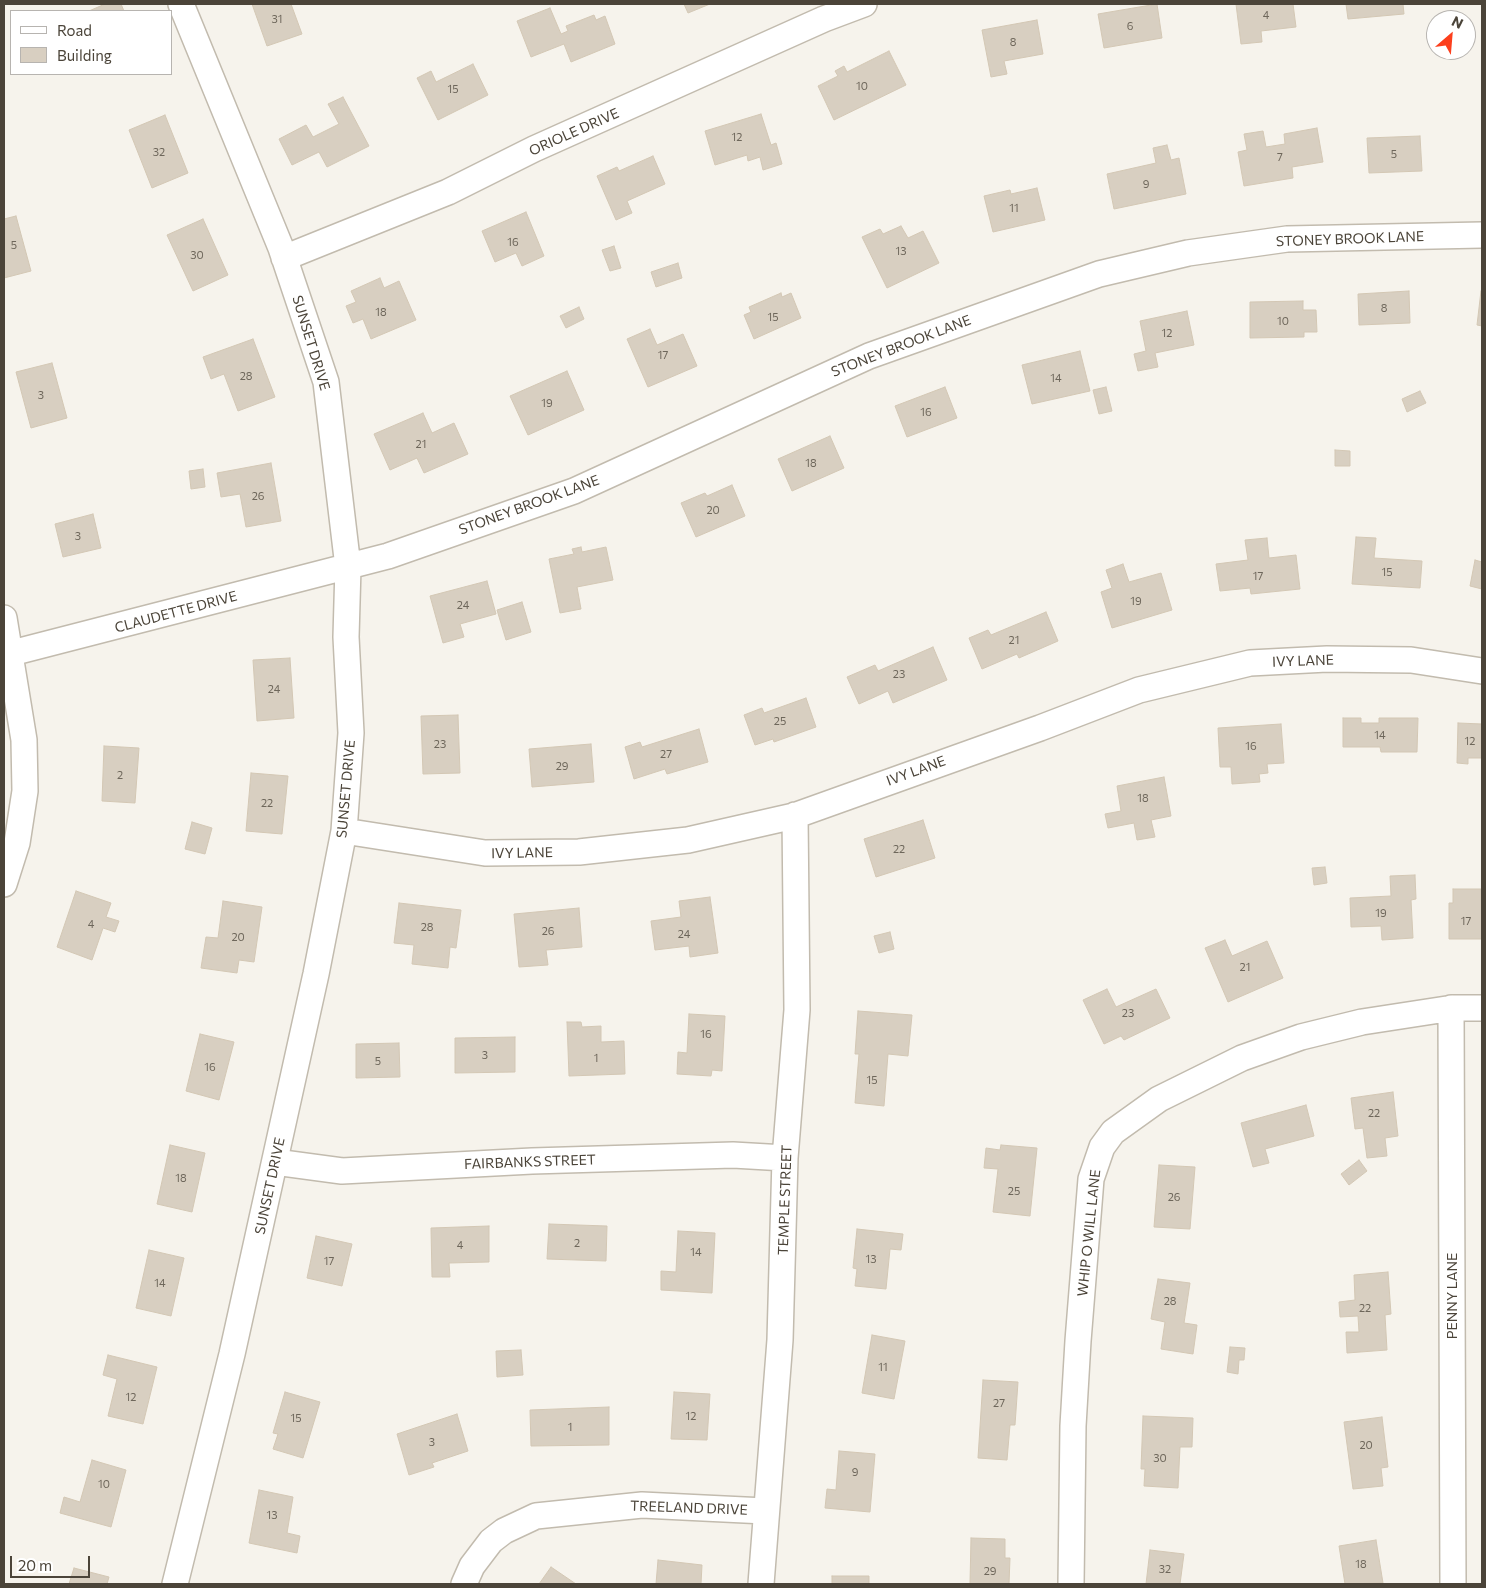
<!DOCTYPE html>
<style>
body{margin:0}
#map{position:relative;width:1486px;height:1588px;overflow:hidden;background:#f6f3ec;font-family:Commissioner,sans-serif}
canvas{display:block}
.frame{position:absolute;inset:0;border:5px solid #4b4439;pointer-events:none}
.legend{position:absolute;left:10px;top:10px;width:162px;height:65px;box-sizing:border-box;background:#fff;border:1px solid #b7b4b0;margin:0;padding:6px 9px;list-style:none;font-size:15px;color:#4b4439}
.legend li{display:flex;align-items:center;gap:10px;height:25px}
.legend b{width:25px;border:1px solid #b7b4b0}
.north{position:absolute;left:1426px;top:10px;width:50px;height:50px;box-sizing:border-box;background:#fff;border:1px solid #b7b4b0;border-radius:50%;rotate:27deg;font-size:14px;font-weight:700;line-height:20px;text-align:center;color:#4b4439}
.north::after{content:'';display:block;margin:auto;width:18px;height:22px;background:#fc3f1d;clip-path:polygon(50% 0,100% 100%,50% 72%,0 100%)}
.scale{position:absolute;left:10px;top:1556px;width:80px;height:22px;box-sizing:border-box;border:2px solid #4b4439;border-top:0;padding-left:6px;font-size:15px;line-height:18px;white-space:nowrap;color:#4b4439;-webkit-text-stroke:4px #fff;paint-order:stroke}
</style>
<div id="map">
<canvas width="1486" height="1588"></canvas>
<div class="frame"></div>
<ul class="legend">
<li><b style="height:6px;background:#fff"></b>Road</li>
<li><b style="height:14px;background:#d8cfc1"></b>Building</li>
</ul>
<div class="north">N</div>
<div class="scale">20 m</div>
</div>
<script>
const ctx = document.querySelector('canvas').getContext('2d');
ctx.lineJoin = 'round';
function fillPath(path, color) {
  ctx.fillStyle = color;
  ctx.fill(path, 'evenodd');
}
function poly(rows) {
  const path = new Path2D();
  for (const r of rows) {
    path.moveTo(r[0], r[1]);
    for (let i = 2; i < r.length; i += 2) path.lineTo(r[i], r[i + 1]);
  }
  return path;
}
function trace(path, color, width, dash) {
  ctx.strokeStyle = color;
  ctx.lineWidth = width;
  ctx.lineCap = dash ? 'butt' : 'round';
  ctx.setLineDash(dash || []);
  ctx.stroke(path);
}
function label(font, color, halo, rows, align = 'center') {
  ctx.font = font + ' Commissioner,sans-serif';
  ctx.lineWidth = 5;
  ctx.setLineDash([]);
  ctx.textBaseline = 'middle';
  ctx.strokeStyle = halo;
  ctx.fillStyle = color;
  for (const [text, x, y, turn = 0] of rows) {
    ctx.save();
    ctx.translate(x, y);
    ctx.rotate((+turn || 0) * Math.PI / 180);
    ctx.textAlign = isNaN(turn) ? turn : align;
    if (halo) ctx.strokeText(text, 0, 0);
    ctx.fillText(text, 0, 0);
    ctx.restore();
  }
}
const building = poly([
 [105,4,121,4,124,11,89,11,105,4],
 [252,4,291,4,302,34,267,46,252,4],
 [684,4,710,4,688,13,684,4],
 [1157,4,1162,38,1104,48,1098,14,1157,4],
 [1236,4,1293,4,1296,27,1261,31,1262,42,1241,44,1236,4],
 [1346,4,1403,4,1404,14,1348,19,1346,4],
 [550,8,561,34,568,31,566,26,594,15,596,20,605,16,615,44,571,62,564,44,531,57,517,21,550,8],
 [1037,20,1043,54,1004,61,1007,74,991,77,982,30,1037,20],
 [889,51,906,85,834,120,818,86,838,76,835,71,844,66,847,72,889,51],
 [473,64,488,95,438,120,417,78,431,71,436,82,473,64],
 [343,97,369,146,327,167,319,152,292,165,279,139,306,125,313,137,339,124,328,104,343,97],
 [761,114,771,145,776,143,782,164,763,170,760,157,748,161,747,155,715,165,705,131,761,114],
 [165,115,188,173,152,188,129,130,165,115],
 [1317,128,1323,162,1292,167,1293,178,1244,186,1238,152,1247,150,1244,134,1263,131,1266,147,1285,144,1284,134,1317,128],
 [1420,136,1422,171,1369,173,1367,138,1420,136],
 [1167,145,1171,160,1179,158,1186,194,1114,209,1107,174,1156,163,1153,148,1167,145],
 [653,156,665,184,627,201,632,213,616,220,597,176,617,167,619,171,653,156],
 [1037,188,1045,220,993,232,984,196,1010,190,1011,194,1037,188],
 [526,212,544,256,522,266,516,253,495,262,482,231,526,212],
 [16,216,31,271,4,278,4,219,16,216],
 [203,219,228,275,193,291,167,235,203,219],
 [901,226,908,238,923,231,939,263,887,288,862,237,880,229,883,234,901,226],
 [614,246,621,268,610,271,602,250,614,246],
 [678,263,682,278,656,287,651,272,678,263],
 [380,278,384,288,399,281,416,320,371,339,363,319,353,323,346,306,356,302,351,291,380,278],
 [1409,291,1410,323,1359,325,1358,294,1409,291],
 [1481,291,1482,291,1482,326,1477,325,1481,291],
 [781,293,782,297,791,293,801,318,754,339,744,315,751,312,749,307,781,293],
 [1303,301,1303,310,1316,310,1317,332,1304,332,1304,337,1250,338,1250,302,1303,301],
 [579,307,584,319,566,328,560,316,579,307],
 [1187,311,1194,345,1155,353,1158,367,1138,371,1134,354,1146,351,1140,321,1187,311],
 [650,329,657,345,683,334,697,366,648,387,627,339,650,329],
 [253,339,275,397,238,411,224,374,211,379,203,357,253,339],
 [1080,351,1090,391,1032,404,1022,365,1080,351],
 [52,363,67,418,31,428,16,372,52,363],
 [567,371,584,410,528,435,510,396,567,371],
 [945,387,957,418,907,437,895,406,945,387],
 [1106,387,1112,411,1099,414,1093,390,1106,387],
 [1420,391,1426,403,1407,412,1402,399,1420,391],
 [423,413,432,433,454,423,468,454,424,473,417,458,390,470,374,434,423,413],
 [830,436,844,468,792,491,778,459,830,436],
 [1335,450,1350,451,1350,466,1335,466,1335,450],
 [271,463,281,521,246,527,240,494,221,497,217,473,271,463],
 [203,469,205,487,191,489,189,471,203,469],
 [732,485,745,516,696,537,681,503,705,493,707,496,732,485],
 [93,514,101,548,63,557,55,524,93,514],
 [1356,537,1376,538,1374,558,1422,561,1420,588,1352,584,1356,537],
 [1267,538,1269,558,1296,555,1300,589,1251,594,1250,588,1220,591,1216,564,1248,560,1245,540,1267,538],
 [581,547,582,552,606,547,613,580,577,587,581,609,560,613,549,559,574,554,572,549,581,547],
 [1475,560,1482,562,1482,589,1470,586,1475,560],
 [1123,564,1129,582,1161,573,1172,610,1112,628,1101,592,1112,588,1106,570,1123,564],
 [487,581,496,614,460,624,464,637,443,643,430,596,487,581],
 [522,602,531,632,506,640,497,610,522,602],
 [1046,612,1058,641,1019,658,1017,654,982,669,969,638,988,630,991,635,1046,612],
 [933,647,947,680,893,703,888,691,859,704,847,677,875,665,878,671,933,647],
 [290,658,294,718,257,721,253,660,290,658],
 [806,698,816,727,774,742,773,739,755,745,744,715,762,708,764,713,806,698],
 [458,715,460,773,423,774,421,716,458,715],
 [1343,718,1361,718,1361,723,1379,723,1379,718,1418,718,1417,752,1381,752,1380,747,1343,747,1343,718],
 [1458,723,1482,724,1482,758,1468,758,1468,764,1457,763,1458,723],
 [1281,724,1284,763,1267,764,1268,773,1259,774,1260,782,1232,784,1231,767,1220,767,1218,728,1281,724],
 [699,729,708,762,667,774,665,769,634,779,625,747,640,742,642,747,699,729],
 [591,744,594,782,532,787,529,749,591,744],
 [104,746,139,748,135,803,102,801,104,746],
 [251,773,288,776,282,834,246,831,251,773],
 [1164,777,1171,816,1151,820,1155,837,1137,840,1134,823,1108,828,1105,814,1121,811,1117,786,1164,777],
 [923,820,935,858,876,877,864,839,923,820],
 [192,822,212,828,205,854,185,849,192,822],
 [1325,867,1327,883,1314,885,1312,868,1325,867],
 [1415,875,1416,899,1411,900,1413,938,1382,940,1381,926,1351,927,1350,898,1391,896,1390,876,1415,875],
 [1453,889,1481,889,1482,939,1449,939,1449,903,1453,903,1453,889],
 [76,891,111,903,106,917,119,921,115,932,103,928,92,960,57,947,76,891],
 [710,897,718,953,690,957,689,946,655,950,651,921,681,917,679,901,710,897],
 [223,901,262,907,254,962,239,960,237,973,201,968,206,937,218,938,223,901],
 [399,903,461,910,456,948,450,947,448,968,412,964,414,945,394,943,399,903],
 [579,908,582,947,546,950,548,965,519,967,514,914,579,908],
 [890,932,894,949,879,953,874,936,890,932],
 [1225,940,1232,956,1267,941,1283,978,1228,1002,1205,948,1225,940],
 [1107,989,1116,1007,1156,989,1170,1018,1124,1040,1121,1036,1104,1044,1083,1000,1107,989],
 [858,1011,912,1015,908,1056,888,1054,884,1106,855,1103,859,1054,855,1054,858,1011],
 [689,1014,725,1016,722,1071,712,1070,711,1076,677,1074,678,1052,687,1053,689,1014],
 [567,1022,581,1022,582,1027,601,1026,601,1042,624,1041,625,1074,569,1076,567,1022],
 [200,1034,234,1042,219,1100,186,1091,200,1034],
 [515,1037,515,1072,455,1073,455,1038,515,1037],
 [399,1043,400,1077,356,1078,356,1044,399,1043],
 [1393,1092,1398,1136,1385,1138,1387,1156,1367,1158,1363,1128,1355,1129,1351,1098,1393,1092],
 [1306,1105,1314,1136,1265,1149,1269,1163,1253,1167,1241,1123,1306,1105],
 [170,1145,205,1153,192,1212,157,1204,170,1145],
 [1001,1145,1037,1148,1030,1216,993,1212,998,1169,984,1168,986,1148,1000,1150,1001,1145],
 [1359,1160,1367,1171,1349,1185,1341,1174,1359,1160],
 [1159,1165,1195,1167,1190,1229,1154,1227,1159,1165],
 [549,1224,607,1226,606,1261,547,1259,549,1224],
 [489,1226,489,1262,449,1263,450,1277,432,1277,431,1228,489,1226],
 [857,1229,903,1234,901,1250,890,1249,886,1289,855,1286,857,1269,853,1268,857,1229],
 [678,1231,715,1233,712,1293,661,1290,661,1271,676,1272,678,1231],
 [316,1236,352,1244,342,1286,307,1278,316,1236],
 [149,1250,184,1258,171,1316,136,1308,149,1250],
 [1388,1272,1391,1314,1385,1315,1387,1350,1347,1353,1346,1332,1359,1332,1358,1316,1340,1317,1339,1302,1355,1300,1354,1275,1388,1272],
 [1158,1279,1190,1283,1184,1323,1197,1325,1193,1354,1161,1349,1165,1322,1151,1319,1158,1279],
 [872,1335,905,1341,894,1399,862,1393,872,1335],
 [1230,1347,1245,1348,1244,1360,1239,1360,1238,1374,1227,1372,1230,1347],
 [521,1350,523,1375,497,1377,496,1351,521,1350],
 [108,1355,157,1367,143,1424,108,1416,117,1379,103,1375,108,1355],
 [983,1380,1018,1382,1015,1425,1010,1425,1007,1460,978,1458,983,1380],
 [285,1392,320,1402,303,1458,273,1449,278,1434,273,1433,285,1392],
 [674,1392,710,1394,707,1440,671,1439,674,1392],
 [609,1407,609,1445,531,1446,530,1410,609,1407],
 [457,1414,468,1451,432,1463,434,1467,409,1475,397,1434,457,1414],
 [1143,1416,1193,1418,1192,1447,1180,1447,1178,1488,1144,1486,1145,1469,1141,1469,1143,1416],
 [1382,1417,1388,1467,1381,1468,1383,1486,1353,1489,1344,1422,1382,1417],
 [839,1451,875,1454,870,1512,825,1508,827,1489,836,1490,839,1451],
 [92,1460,126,1470,111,1527,60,1513,64,1497,80,1502,92,1460],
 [259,1490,293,1497,287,1533,300,1536,297,1553,249,1543,259,1490],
 [971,1538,1005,1539,1005,1558,1010,1558,1009,1584,970,1584,971,1538],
 [1376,1540,1383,1583,1345,1584,1339,1546,1376,1540],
 [1150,1550,1184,1554,1180,1584,1146,1584,1150,1550],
 [658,1560,702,1565,701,1584,656,1584,658,1560],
 [551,1567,576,1584,539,1584,551,1567],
 [74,1568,109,1577,107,1584,69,1584,74,1568],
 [832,1576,869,1576,869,1584,832,1584,832,1576]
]);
fillPath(building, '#d8cfc1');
trace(building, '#d3c7b4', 1);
const street = poly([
 [284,258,448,192,534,149,824,19,864,4],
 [4,618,24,740,25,791,17,843,4,884],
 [4,655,388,556,574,491,869,356,1099,274,1188,253,1287,239,1482,235],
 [344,831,485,853,579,852,688,840,794,816,1040,728,1139,690,1250,663,1327,659,1411,660,1482,671],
 [1451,1008,1453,1584],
 [275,1162,342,1171,532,1161,733,1155,785,1158],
 [175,1584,232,1354,316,974,344,831,351,733,346,637,348,567,326,382,281,248,181,4],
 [464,1584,472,1566,491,1541,504,1531,536,1516,642,1505,765,1511],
 [761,1584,780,1340,785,1158,797,1010,795,815],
 [1071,1584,1073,1426,1078,1341,1091,1179,1102,1147,1113,1132,1159,1099,1242,1058,1301,1037,1362,1022,1453,1008,1482,1008]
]);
trace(street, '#c2bbae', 28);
trace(street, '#fff', 25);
label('11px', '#6e675b', null, [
 ["4",1266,15],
 ["31",277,19],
 ["6",1130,26],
 ["8",1013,42],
 ["10",862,86],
 ["15",453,89],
 ["12",737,137],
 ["32",159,152],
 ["5",1394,154],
 ["7",1280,157],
 ["9",1146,184],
 ["11",1014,208],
 ["16",513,242],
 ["5",14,245],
 ["13",901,251],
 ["30",197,255],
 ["8",1384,308],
 ["18",381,312],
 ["15",773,317],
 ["10",1283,321],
 ["12",1167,333],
 ["17",663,355],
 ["28",246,376],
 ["14",1056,378],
 ["3",41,395],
 ["19",547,403],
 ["16",926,412],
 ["21",421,444],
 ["18",811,463],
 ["26",258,496],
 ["20",713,510],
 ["3",78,536],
 ["15",1387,572],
 ["17",1258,576],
 ["19",1136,601],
 ["24",463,605],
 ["21",1014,640],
 ["23",899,674],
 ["24",274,689],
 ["25",780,721],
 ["14",1380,735],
 ["12",1470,741],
 ["23",440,744],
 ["16",1251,746],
 ["27",666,754],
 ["29",562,766],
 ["2",120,775],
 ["18",1143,798],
 ["22",267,803],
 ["22",899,849],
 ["19",1381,913],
 ["17",1466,921],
 ["4",91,924],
 ["28",427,927],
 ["26",548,931],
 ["24",684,934],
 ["20",238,937],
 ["21",1245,967],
 ["23",1128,1013],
 ["16",706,1034],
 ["3",485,1055],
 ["1",596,1058],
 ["5",378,1061],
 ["16",210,1067],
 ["15",872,1080],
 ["22",1374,1113],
 ["18",181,1178],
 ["25",1014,1191],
 ["26",1174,1197],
 ["2",577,1243],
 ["4",460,1245],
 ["14",696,1252],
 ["13",871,1259],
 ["17",329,1261],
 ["14",160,1283],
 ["28",1170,1301],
 ["22",1365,1308],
 ["11",883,1367],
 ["12",131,1397],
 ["27",999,1403],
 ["12",691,1416],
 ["15",296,1418],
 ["1",570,1427],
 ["3",432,1442],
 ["20",1366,1445],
 ["30",1160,1458],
 ["9",855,1472],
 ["10",104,1484],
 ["13",272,1515],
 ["18",1361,1564],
 ["32",1165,1569],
 ["29",990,1571]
]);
label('14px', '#4b4439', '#fff', [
 ["ORIOLE DRIVE",574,132,-24],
 ["STONEY BROOK LANE",1350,239,-2],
 ["SUNSET DRIVE",311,343,73],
 ["STONEY BROOK LANE",901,346,-21],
 ["STONEY BROOK LANE",529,505,-20],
 ["CLAUDETTE DRIVE",176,612,-15],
 ["IVY LANE",1303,661,-2],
 ["IVY LANE",916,771,-20],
 ["SUNSET DRIVE",346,789,-85],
 ["IVY LANE",522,853,-1],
 ["FAIRBANKS STREET",530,1162,-2],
 ["SUNSET DRIVE",270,1186,-78],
 ["TEMPLE STREET",785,1200,-88],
 ["WHIP O WILL LANE",1089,1233,-84],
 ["PENNY LANE",1452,1296,-90],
 ["TREELAND DRIVE",689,1508,2]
]);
</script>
